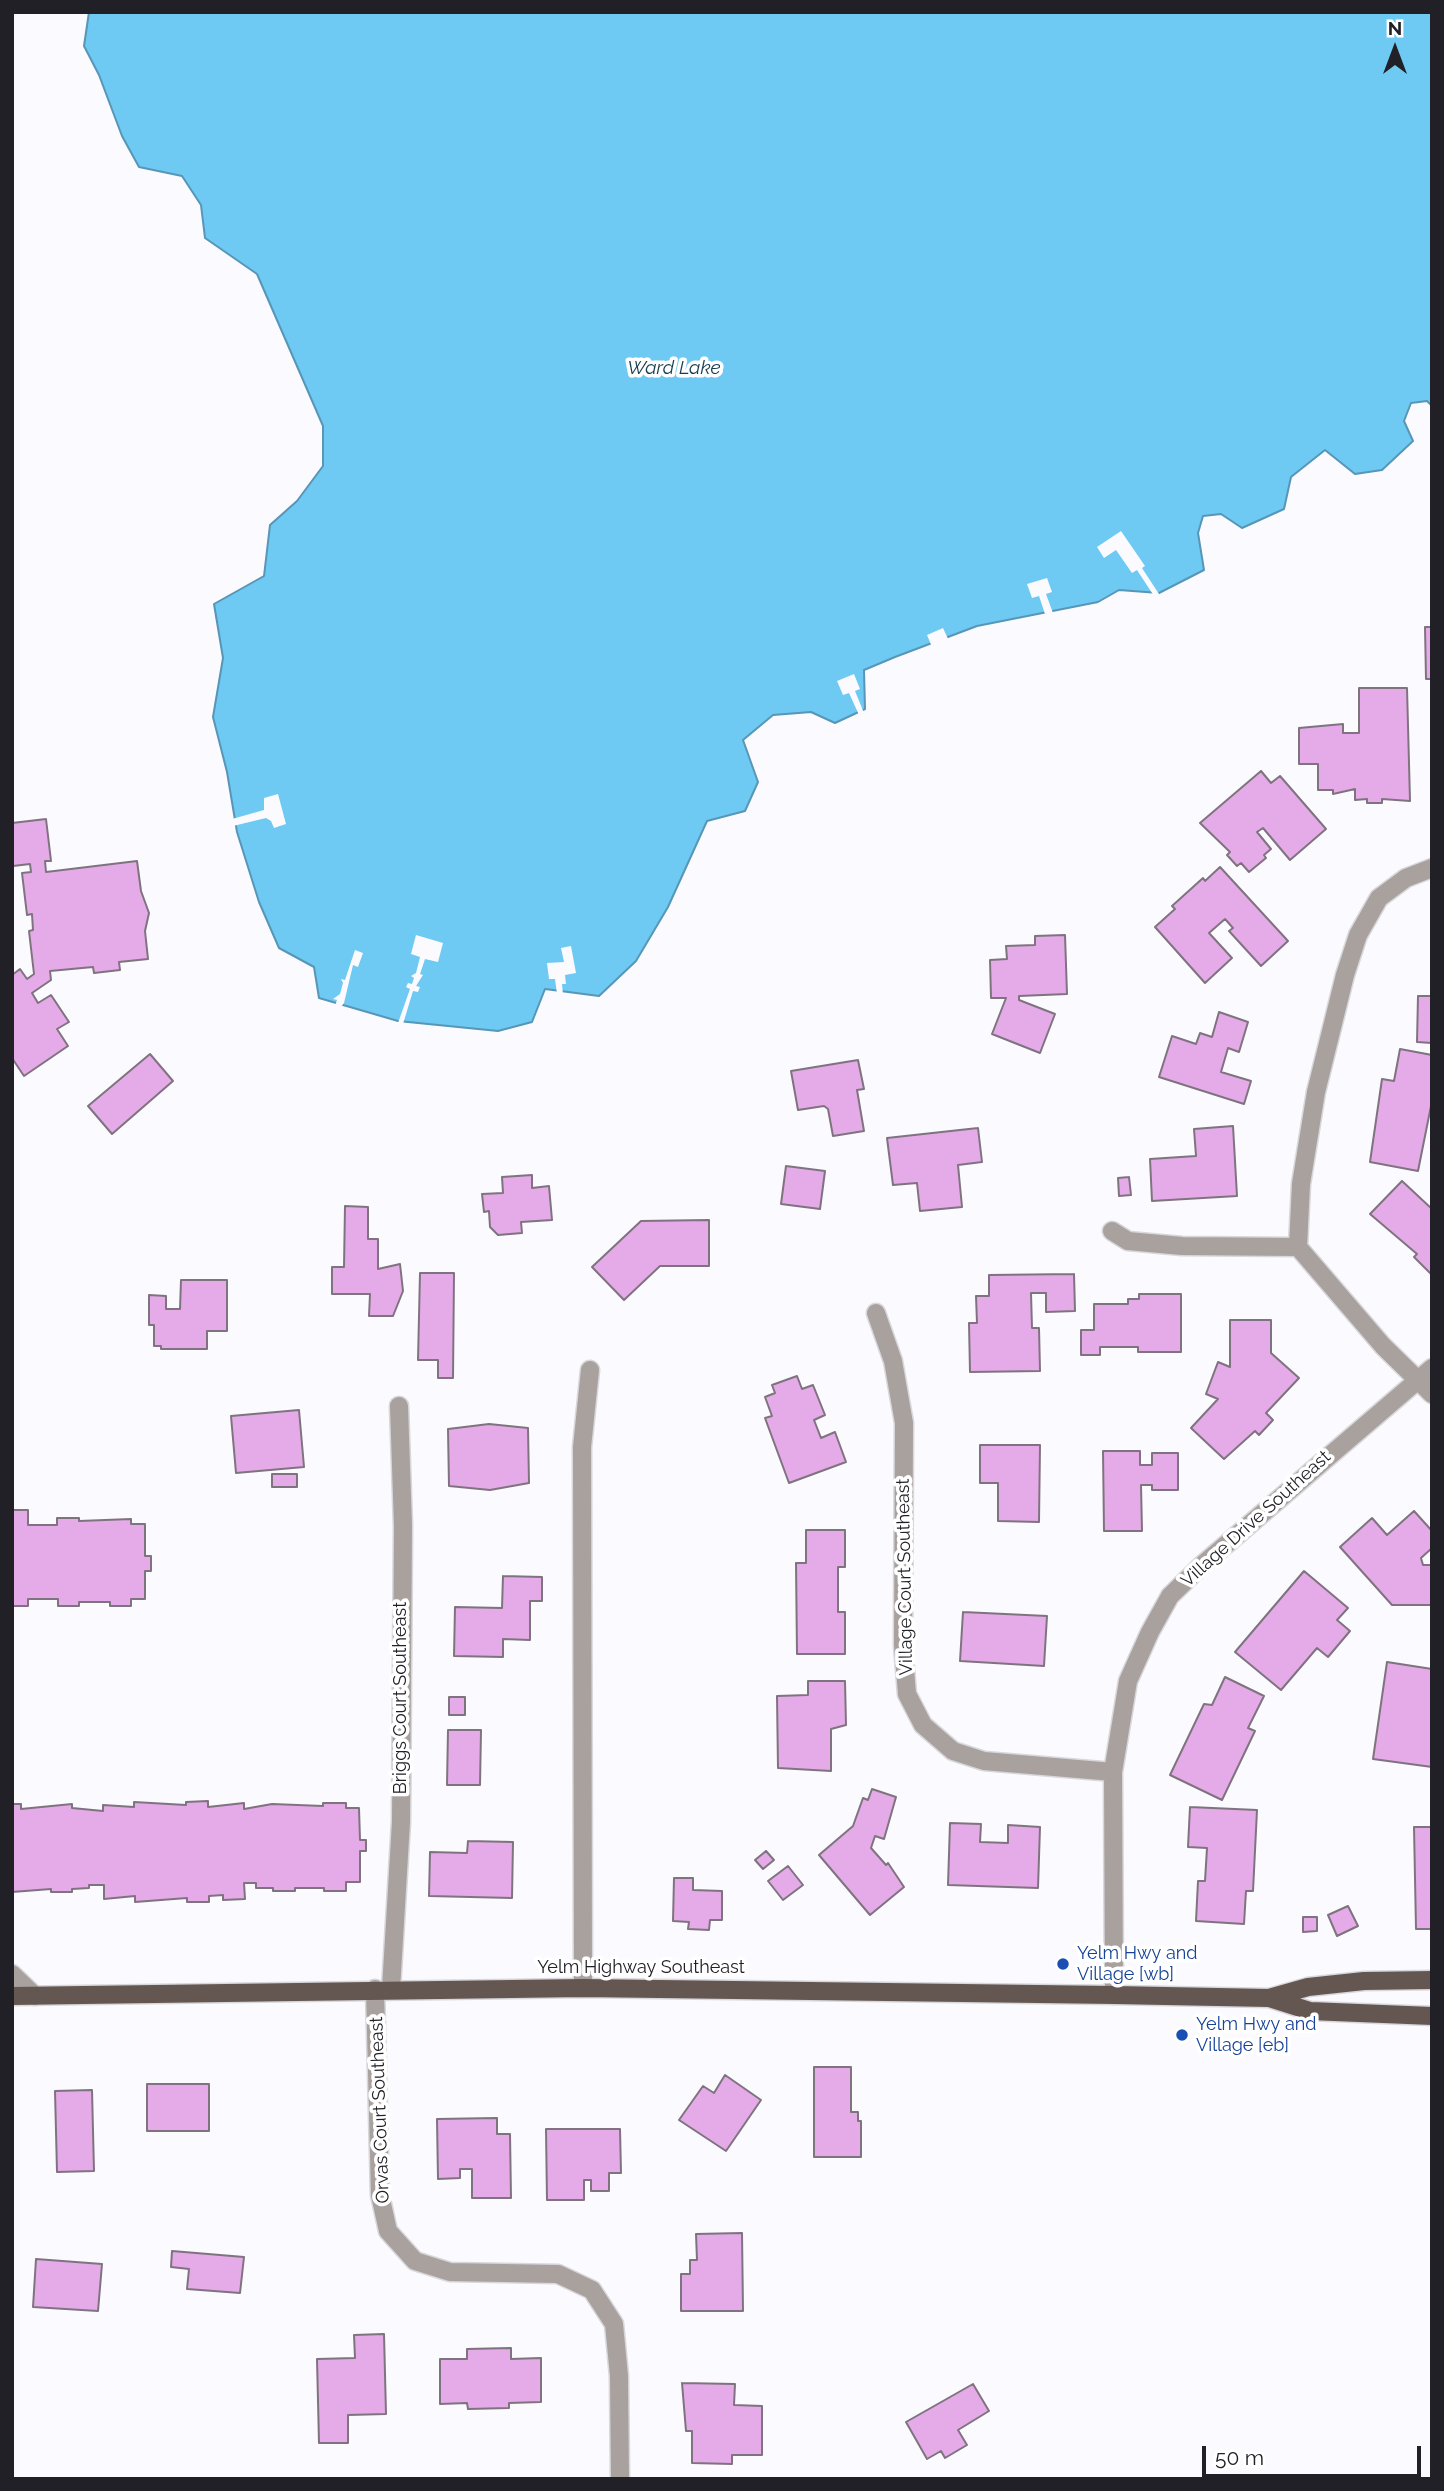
<!DOCTYPE html>
<style>
body{margin:0}
#map{position:relative;width:1444px;height:2491px;overflow:hidden;background:#fbfafe;font-family:Raleway,sans-serif}
canvas{display:block}
.frame{position:absolute;inset:0;border:14px solid #212026;pointer-events:none}
.north{position:absolute;left:1360px;top:14px;width:70px;height:70px;-webkit-text-stroke:5px #fff;paint-order:stroke;rotate:0deg;font-size:19px;font-weight:700;line-height:28px;text-align:center;color:#212026}
.north::after{content:'';display:block;margin:auto;width:24px;height:32px;background:#212026;clip-path:polygon(50% 0,100% 100%,50% 72%,0 100%)}
.scale{position:absolute;left:1202px;top:2446px;width:219px;height:32px;box-sizing:border-box;border:4px solid #212026;border-top:0;padding-left:9px;font-size:21px;line-height:24px;white-space:nowrap;color:#212026;-webkit-text-stroke:5px #fff;paint-order:stroke}
</style>
<div id="map">
<canvas width="1444" height="2491"></canvas>
<div class="frame"></div>
<div class="north">N</div>
<div class="scale">50 m</div>
</div>
<script>
const ctx = document.querySelector('canvas').getContext('2d');
ctx.lineJoin = 'round';
function fillPath(path, color) {
  ctx.fillStyle = color;
  ctx.fill(path, 'evenodd');
}
function poly(rows) {
  const path = new Path2D();
  for (const r of rows) {
    path.moveTo(r[0], r[1]);
    for (let i = 2; i < r.length; i += 2) path.lineTo(r[i], r[i + 1]);
  }
  return path;
}
function trace(path, color, width, dash) {
  ctx.strokeStyle = color;
  ctx.lineWidth = width;
  ctx.lineCap = dash ? 'butt' : 'round';
  ctx.setLineDash(dash || []);
  ctx.stroke(path);
}
function label(font, color, halo, rows, align = 'center') {
  ctx.font = font + ' Raleway,sans-serif';
  ctx.lineWidth = 7;
  ctx.setLineDash([]);
  ctx.textBaseline = 'middle';
  ctx.strokeStyle = halo;
  ctx.fillStyle = color;
  for (const [text, x, y, turn = 0] of rows) {
    ctx.save();
    ctx.translate(x, y);
    ctx.rotate((+turn || 0) * Math.PI / 180);
    ctx.textAlign = isNaN(turn) ? turn : align;
    if (halo) ctx.strokeText(text, 0, 0);
    ctx.fillText(text, 0, 0);
    ctx.restore();
  }
}
const water = poly([
 [89,12,1432,12,1432,406,1427,401,1411,403,1404,421,1413,441,1382,470,1355,474,1325,450,1291,477,1284,509,1242,528,1221,514,1203,516,1198,533,1204,570,1159,593,1119,590,1098,602,977,626,895,657,864,670,865,709,835,723,811,712,773,715,743,740,758,782,745,811,707,821,668,907,636,961,599,996,545,989,532,1022,498,1031,398,1021,319,998,314,967,279,948,259,902,237,832,227,772,213,717,223,658,214,604,264,576,270,525,297,501,323,466,323,426,257,274,205,238,201,205,182,176,139,167,122,136,99,75,84,46,89,12]
]);
fillPath(water, '#6ec9f3');
trace(water, '#5796b6', 2);
fillPath(poly([
 [1121,531,1145,566,1142,568,1159,594,1154,596,1137,570,1132,573,1116,550,1104,558,1097,547],
 [1047,578,1052,592,1046,594,1053,613,1045,614,1039,596,1032,598,1027,584],
 [943,628,949,641,932,647,927,635],
 [854,674,860,689,855,691,864,713,859,715,849,693,843,695,837,681],
 [278,794,286,824,274,828,271,821,266,818,233,826,232,819,264,810,264,798],
 [416,935,443,943,438,962,425,959,420,974,423,975,416,986,420,987,418,992,413,991,403,1024,398,1023,410,989,406,987,408,983,412,984,414,978,411,976,416,973,420,957,411,954],
 [571,946,576,973,565,975,566,984,562,984,563,995,557,994,555,979,549,979,547,963,564,962,561,948],
 [355,950,363,953,358,967,353,965,344,1003,340,1008,335,1006,337,1000,333,999,340,994,343,983,341,979,345,980]
]), '#fbfafe');
const building = poly([
 [1425,627,1432,627,1432,679,1426,679,1425,627],
 [1359,688,1407,688,1410,801,1382,799,1382,803,1367,803,1367,799,1355,800,1355,789,1333,794,1333,790,1318,790,1318,764,1299,764,1299,728,1343,724,1343,733,1359,733,1359,688],
 [1261,771,1271,783,1280,776,1326,829,1290,860,1263,828,1257,832,1271,849,1264,855,1266,858,1249,872,1241,863,1237,866,1227,855,1230,852,1200,823,1261,771],
 [46,819,51,861,45,861,46,872,137,861,141,891,149,913,145,931,148,959,119,962,120,970,94,973,93,967,50,971,51,980,32,993,38,1003,51,995,69,1022,57,1029,68,1046,24,1076,12,1058,12,975,20,969,27,979,34,974,29,931,33,930,32,914,27,915,22,873,31,872,30,864,13,866,12,823,46,819],
 [1220,867,1288,941,1261,966,1229,931,1233,928,1225,919,1209,933,1232,958,1205,983,1155,927,1175,909,1172,906,1203,878,1205,881,1220,867],
 [1065,935,1067,994,1019,996,1019,1000,1055,1014,1040,1053,992,1034,1006,998,991,998,990,960,1007,959,1006,946,1035,945,1035,936,1065,935],
 [1418,996,1432,996,1432,1043,1417,1042,1418,996],
 [1219,1012,1248,1022,1239,1052,1228,1048,1221,1072,1251,1081,1244,1104,1159,1077,1172,1036,1196,1044,1200,1033,1212,1037,1219,1012],
 [1400,1049,1432,1055,1432,1101,1418,1171,1370,1162,1382,1079,1394,1081,1400,1049],
 [150,1054,173,1081,112,1134,88,1106,150,1054],
 [858,1060,864,1089,857,1090,864,1131,833,1136,828,1109,824,1106,798,1110,791,1071,858,1060],
 [1233,1126,1237,1196,1152,1201,1150,1159,1196,1156,1194,1129,1233,1126],
 [978,1128,982,1162,958,1165,962,1207,920,1211,917,1183,893,1185,887,1138,978,1128],
 [786,1166,825,1171,820,1209,781,1204,786,1166],
 [532,1175,532,1188,549,1186,552,1220,521,1222,522,1233,498,1235,490,1227,489,1211,484,1212,482,1194,503,1193,502,1177,532,1175],
 [1129,1177,1131,1195,1119,1196,1118,1178,1129,1177],
 [1402,1181,1432,1209,1432,1275,1414,1257,1417,1254,1370,1214,1402,1181],
 [345,1206,368,1207,368,1239,378,1239,378,1269,400,1264,403,1291,393,1316,369,1316,370,1294,332,1294,332,1267,344,1267,345,1206],
 [709,1220,709,1266,660,1266,624,1300,592,1267,641,1221,709,1220],
 [420,1273,454,1273,453,1378,438,1378,438,1360,418,1360,420,1273],
 [1074,1274,1075,1311,1046,1312,1046,1293,1031,1293,1032,1328,1039,1328,1040,1371,970,1372,969,1323,977,1323,976,1296,989,1296,989,1275,1074,1274],
 [181,1280,227,1280,227,1331,207,1331,207,1349,161,1349,161,1346,154,1346,154,1325,149,1325,149,1295,166,1296,166,1309,180,1309,181,1280],
 [1139,1294,1181,1294,1181,1352,1138,1352,1138,1347,1100,1347,1100,1355,1081,1355,1081,1330,1094,1330,1094,1304,1128,1304,1128,1299,1139,1299,1139,1294],
 [1230,1320,1271,1320,1271,1353,1299,1378,1266,1413,1273,1420,1259,1435,1255,1431,1224,1459,1191,1428,1218,1399,1206,1394,1218,1362,1230,1367,1230,1320],
 [797,1376,802,1389,813,1385,825,1415,814,1420,821,1438,835,1432,846,1462,789,1483,765,1418,772,1416,765,1397,775,1393,772,1385,797,1376],
 [299,1410,304,1467,236,1473,231,1416,299,1410],
 [489,1424,528,1428,529,1483,490,1490,449,1486,448,1429,489,1424],
 [980,1445,1040,1445,1039,1522,998,1521,998,1483,980,1483,980,1445],
 [1103,1451,1140,1451,1140,1465,1152,1465,1152,1453,1178,1453,1178,1490,1152,1490,1152,1485,1141,1485,1142,1531,1104,1531,1103,1451],
 [272,1474,297,1474,297,1487,272,1487,272,1474],
 [12,1510,28,1510,28,1525,57,1525,57,1518,79,1518,79,1521,131,1519,131,1524,145,1524,145,1556,151,1556,151,1571,145,1571,145,1599,131,1599,131,1606,110,1606,110,1602,79,1602,79,1606,58,1606,58,1599,28,1599,28,1606,12,1606,12,1510],
 [1414,1511,1432,1531,1432,1548,1421,1558,1423,1565,1432,1565,1432,1605,1392,1605,1340,1547,1372,1518,1387,1535,1414,1511],
 [806,1530,845,1530,845,1567,838,1567,838,1612,845,1612,845,1654,797,1654,796,1563,806,1563,806,1530],
 [1304,1571,1348,1608,1337,1620,1350,1631,1328,1657,1317,1648,1281,1690,1235,1652,1304,1571],
 [503,1576,542,1577,542,1601,530,1601,530,1640,503,1639,503,1657,454,1656,455,1607,502,1608,503,1576],
 [963,1612,1047,1616,1044,1666,960,1661,963,1612],
 [1387,1662,1432,1669,1432,1767,1373,1759,1387,1662],
 [1225,1677,1264,1696,1248,1728,1255,1731,1222,1800,1170,1775,1204,1704,1212,1705,1225,1677],
 [808,1681,845,1681,846,1725,831,1729,831,1771,778,1768,777,1696,808,1695,808,1681],
 [449,1697,465,1697,465,1715,449,1715,449,1697],
 [448,1730,481,1730,480,1785,447,1785,448,1730],
 [872,1789,896,1797,884,1839,875,1836,871,1848,886,1865,888,1863,904,1887,870,1915,819,1855,853,1826,863,1798,868,1800,872,1789],
 [208,1801,208,1807,244,1803,244,1809,272,1804,323,1806,323,1803,346,1803,346,1808,359,1808,360,1840,366,1840,366,1851,360,1851,360,1882,346,1882,346,1891,324,1891,324,1888,295,1888,295,1891,273,1891,273,1888,256,1888,256,1883,244,1883,245,1899,223,1900,223,1895,209,1896,209,1902,187,1902,187,1898,135,1902,135,1896,104,1899,104,1885,89,1885,89,1888,72,1889,72,1892,51,1892,51,1889,12,1892,12,1804,21,1804,21,1809,72,1804,72,1808,103,1811,103,1805,134,1807,134,1802,186,1805,186,1802,208,1801],
 [1190,1807,1257,1810,1253,1891,1246,1891,1244,1924,1196,1921,1198,1881,1205,1881,1207,1848,1188,1847,1190,1807],
 [950,1823,981,1824,980,1842,1008,1843,1008,1825,1040,1827,1038,1888,948,1885,950,1823],
 [1414,1827,1432,1827,1432,1929,1416,1929,1414,1827],
 [468,1841,513,1842,512,1898,429,1896,430,1852,467,1853,468,1841],
 [766,1851,774,1860,763,1869,755,1860,766,1851],
 [788,1866,803,1885,783,1900,768,1881,788,1866],
 [674,1878,693,1878,693,1890,722,1891,722,1920,710,1920,709,1930,688,1929,689,1922,673,1921,674,1878],
 [1348,1906,1358,1926,1337,1936,1328,1915,1348,1906],
 [1303,1917,1317,1917,1317,1931,1303,1932,1303,1917],
 [814,2067,851,2067,851,2112,858,2112,858,2121,861,2121,861,2157,814,2157,814,2067],
 [725,2075,761,2100,726,2151,679,2120,703,2086,714,2093,725,2075],
 [147,2084,209,2084,209,2131,147,2131,147,2084],
 [92,2090,94,2171,57,2172,55,2091,92,2090],
 [497,2118,497,2134,510,2134,511,2198,472,2198,472,2169,460,2169,460,2178,438,2179,437,2119,497,2118],
 [546,2129,620,2129,621,2173,609,2173,609,2191,591,2191,591,2180,584,2180,584,2200,547,2200,546,2129],
 [742,2233,743,2311,681,2311,681,2274,690,2274,690,2260,697,2260,696,2234,742,2233],
 [172,2251,244,2257,240,2293,187,2289,189,2269,171,2267,172,2251],
 [36,2259,102,2264,98,2311,33,2307,36,2259],
 [384,2334,386,2414,348,2415,348,2443,319,2443,317,2359,355,2358,354,2335,384,2334],
 [511,2348,511,2359,541,2358,541,2402,509,2403,509,2408,468,2409,467,2403,440,2404,440,2359,467,2359,467,2349,511,2348],
 [682,2383,735,2384,734,2405,762,2406,762,2455,732,2455,732,2464,692,2463,692,2431,686,2431,682,2383],
 [973,2384,989,2411,958,2430,967,2445,945,2458,941,2451,927,2459,906,2422,973,2384]
]);
fillPath(building, '#e5abe9');
trace(building, '#7f737f', 2);
const minor = poly([
 [1112,1231,1128,1241,1182,1246,1298,1247,1383,1346,1432,1394],
 [1298,1247,1301,1184,1316,1092,1345,975,1358,935,1379,898,1406,878,1432,868],
 [876,1313,893,1361,904,1423,903,1645,907,1694,923,1725,953,1751,984,1761,1113,1772],
 [12,1974,35,1996],
 [583,1988,582,1447,590,1370],
 [375,1989,380,2195,388,2231,415,2261,450,2272,558,2274,592,2290,614,2324,619,2376,620,2479],
 [391,1989,401,1822,403,1526,399,1406],
 [1114,1995,1113,1772,1128,1681,1150,1632,1170,1596,1201,1566,1432,1368]
]);
const major = poly([
 [12,1996,583,1988,1114,1995,1269,1998,1310,2011,1432,2016],
 [1269,1998,1308,1987,1364,1981,1432,1980]
]);
trace(minor, '#d8d7db', 21);
trace(major, '#d8d7db', 21);
trace(minor, '#a8a19e', 18);
trace(major, '#645752', 18);
for (const [x, y, r, color] of [
 [1063,1964,7,"#1a4fb4"],
 [1182,2035,7,"#1a4fb4"]
]) {
  const dot = new Path2D();
  dot.arc(x, y, r, 0, 2 * Math.PI);
  ctx.fillStyle = color;
  ctx.fill(dot);
  trace(dot, '#fff', 2.5);
}
label('18px', '#212026', '#fff', [
 ["Village Drive Southeast",1256,1519,-42],
 ["Village Court Southeast",905,1577,-91],
 ["Briggs Court Southeast",401,1698,-90],
 ["Yelm Highway Southeast",641,1968],
 ["Orvas Court Southeast",380,2110,-92]
]);
label('18px', '#164399', '#fff', [
 ["Yelm Hwy and",1077,1954],
 ["Village [wb]",1077,1975],
 ["Yelm Hwy and",1196,2025],
 ["Village [eb]",1196,2046]
], 'left');
label('italic 19px', '#143d4f', '#fff', [
 ["Ward Lake",674,368]
]);
</script>
